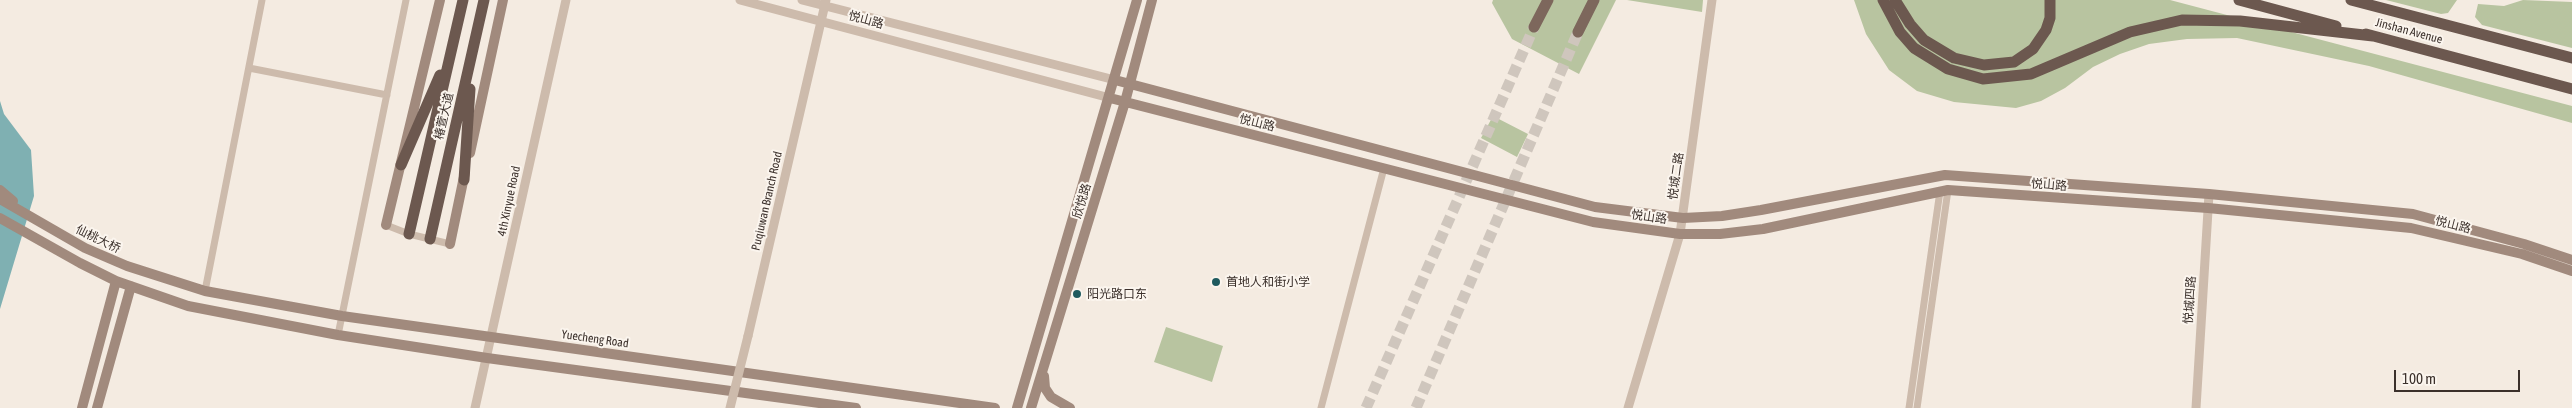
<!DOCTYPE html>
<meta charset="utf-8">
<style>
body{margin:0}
#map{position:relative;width:2572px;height:408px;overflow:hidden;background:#f4ebe1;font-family:"Asap Condensed",sans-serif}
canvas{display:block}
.scale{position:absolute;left:2394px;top:370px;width:126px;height:22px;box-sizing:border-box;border:2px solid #3b302b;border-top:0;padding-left:6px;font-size:15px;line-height:18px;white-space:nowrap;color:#3b302b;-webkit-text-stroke:4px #fbf5ee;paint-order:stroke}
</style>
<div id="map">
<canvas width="2572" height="408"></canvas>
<div class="scale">100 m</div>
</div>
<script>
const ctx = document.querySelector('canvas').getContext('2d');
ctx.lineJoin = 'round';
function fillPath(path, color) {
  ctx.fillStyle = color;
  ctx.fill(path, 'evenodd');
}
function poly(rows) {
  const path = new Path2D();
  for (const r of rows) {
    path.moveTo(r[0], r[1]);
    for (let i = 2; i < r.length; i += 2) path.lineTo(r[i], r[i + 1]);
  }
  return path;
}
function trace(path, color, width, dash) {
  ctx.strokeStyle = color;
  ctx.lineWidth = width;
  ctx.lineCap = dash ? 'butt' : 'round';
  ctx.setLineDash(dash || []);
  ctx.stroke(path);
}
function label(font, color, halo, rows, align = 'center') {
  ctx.font = font + ' "Asap Condensed","Noto Sans SC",sans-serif';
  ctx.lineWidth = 4;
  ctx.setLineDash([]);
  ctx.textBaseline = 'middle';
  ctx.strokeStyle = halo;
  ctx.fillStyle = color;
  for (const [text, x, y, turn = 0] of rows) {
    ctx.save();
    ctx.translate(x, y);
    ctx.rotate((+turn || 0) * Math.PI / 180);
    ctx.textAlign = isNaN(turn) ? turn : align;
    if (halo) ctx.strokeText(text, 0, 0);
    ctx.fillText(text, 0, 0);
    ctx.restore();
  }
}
fillPath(poly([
 [1493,0,1616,0,1579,74,1512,39,1492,3],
 [1627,0,1703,0,1702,12],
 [1854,0,2170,0,2572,106,2572,123,2369,66,2237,38,2187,39,2149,44,2120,54,2093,67,2065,88,2041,101,2016,108,1954,102,1917,91,1889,70,1866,34],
 [2386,0,2457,0,2448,13,2441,14],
 [2523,0,2572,2,2572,48,2482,25,2475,17,2478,4,2504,6],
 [1493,116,1528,134,1517,157,1481,138],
 [1166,327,1223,346,1212,382,1154,362]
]), '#b8c4a0');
fillPath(poly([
 [0,101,4,114,31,150,34,196,0,309]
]), '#7fb0b2');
trace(poly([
 [1366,408,1534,27],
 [1416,408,1578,32]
]), '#cfc6bd', 11, [11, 5.5]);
trace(poly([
 [249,68,387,95],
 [386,225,409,234,450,244],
 [205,291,262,0],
 [338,335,406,0],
 [1321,408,1384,168],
 [1909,408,1940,191],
 [1917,408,1948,190]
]), '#cdbbac', 7);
trace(poly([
 [740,0,1110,98],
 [802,0,1115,80],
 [748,336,826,0],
 [475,408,566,0],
 [1628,408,1680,234,1712,0],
 [2196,408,2209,194]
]), '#cdbbac', 9);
trace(poly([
 [1115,80,1595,207,1683,218,1722,216,1761,210,1945,175,2209,194,2413,214,2524,244,2572,260],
 [1110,98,1593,222,1680,234,1720,234,1763,229,1948,190,2208,208,2411,228,2522,254,2572,271],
 [470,153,503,0],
 [0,190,13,201],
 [0,199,85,248,127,266,205,291,342,316,995,408],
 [0,218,80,263,116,281,188,306,338,335,487,358,856,408],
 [386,225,440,0],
 [450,244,465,172],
 [1044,376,1045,388,1051,397,1070,408],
 [82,408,116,281],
 [97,408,131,286],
 [1017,408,1137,0],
 [1031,408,1125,102,1152,0]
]), '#a18a7d', 10);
trace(poly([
 [1534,27,1548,0],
 [1578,32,1594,0]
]), '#7d675c', 11);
trace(poly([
 [1883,0,1900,32,1914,48,1948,69,1983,79,2031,74,2130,32,2182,20,2240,21,2373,36],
 [1895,0,1910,24,1924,40,1954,58,1984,65,2014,62,2033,49,2046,30,2050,18,2050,0],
 [2239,0,2336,26],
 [2351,0,2572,58],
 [2366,34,2572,89],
 [401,165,440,75],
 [464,180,470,89],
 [409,234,463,0],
 [430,239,484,0]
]), '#6c584f', 11);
trace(poly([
 [730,408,748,336]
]), '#cdbbac', 9);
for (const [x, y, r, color] of [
 [1216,282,5,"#1f5a5e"],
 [1077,294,5,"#1f5a5e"]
]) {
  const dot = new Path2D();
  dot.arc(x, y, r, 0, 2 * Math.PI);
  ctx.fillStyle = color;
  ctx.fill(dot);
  trace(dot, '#fbf5ee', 2);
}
label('12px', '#3b302b', '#fbf5ee', [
 ["悦山路",866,20,15],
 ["Jinshan Avenue",2409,31,15],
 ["椿萱大道",444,116,-77],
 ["悦山路",1257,123,14],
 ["悦城二路",1676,176,-82],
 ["悦山路",2049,185,4],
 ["4th Xinyue Road",509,201,-78],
 ["Puqiuwan Branch Road",767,201,-77],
 ["欣悦路",1082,201,-73],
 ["悦山路",1649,217,8],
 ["悦山路",2453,225,14],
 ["仙桃大桥",98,239,26],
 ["悦城四路",2190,300,-86],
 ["Yuecheng Road",595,339,8]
]);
label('12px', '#3b302b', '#fbf5ee', [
 ["首地人和街小学",1226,282],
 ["阳光路口东",1087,294]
], 'left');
</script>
